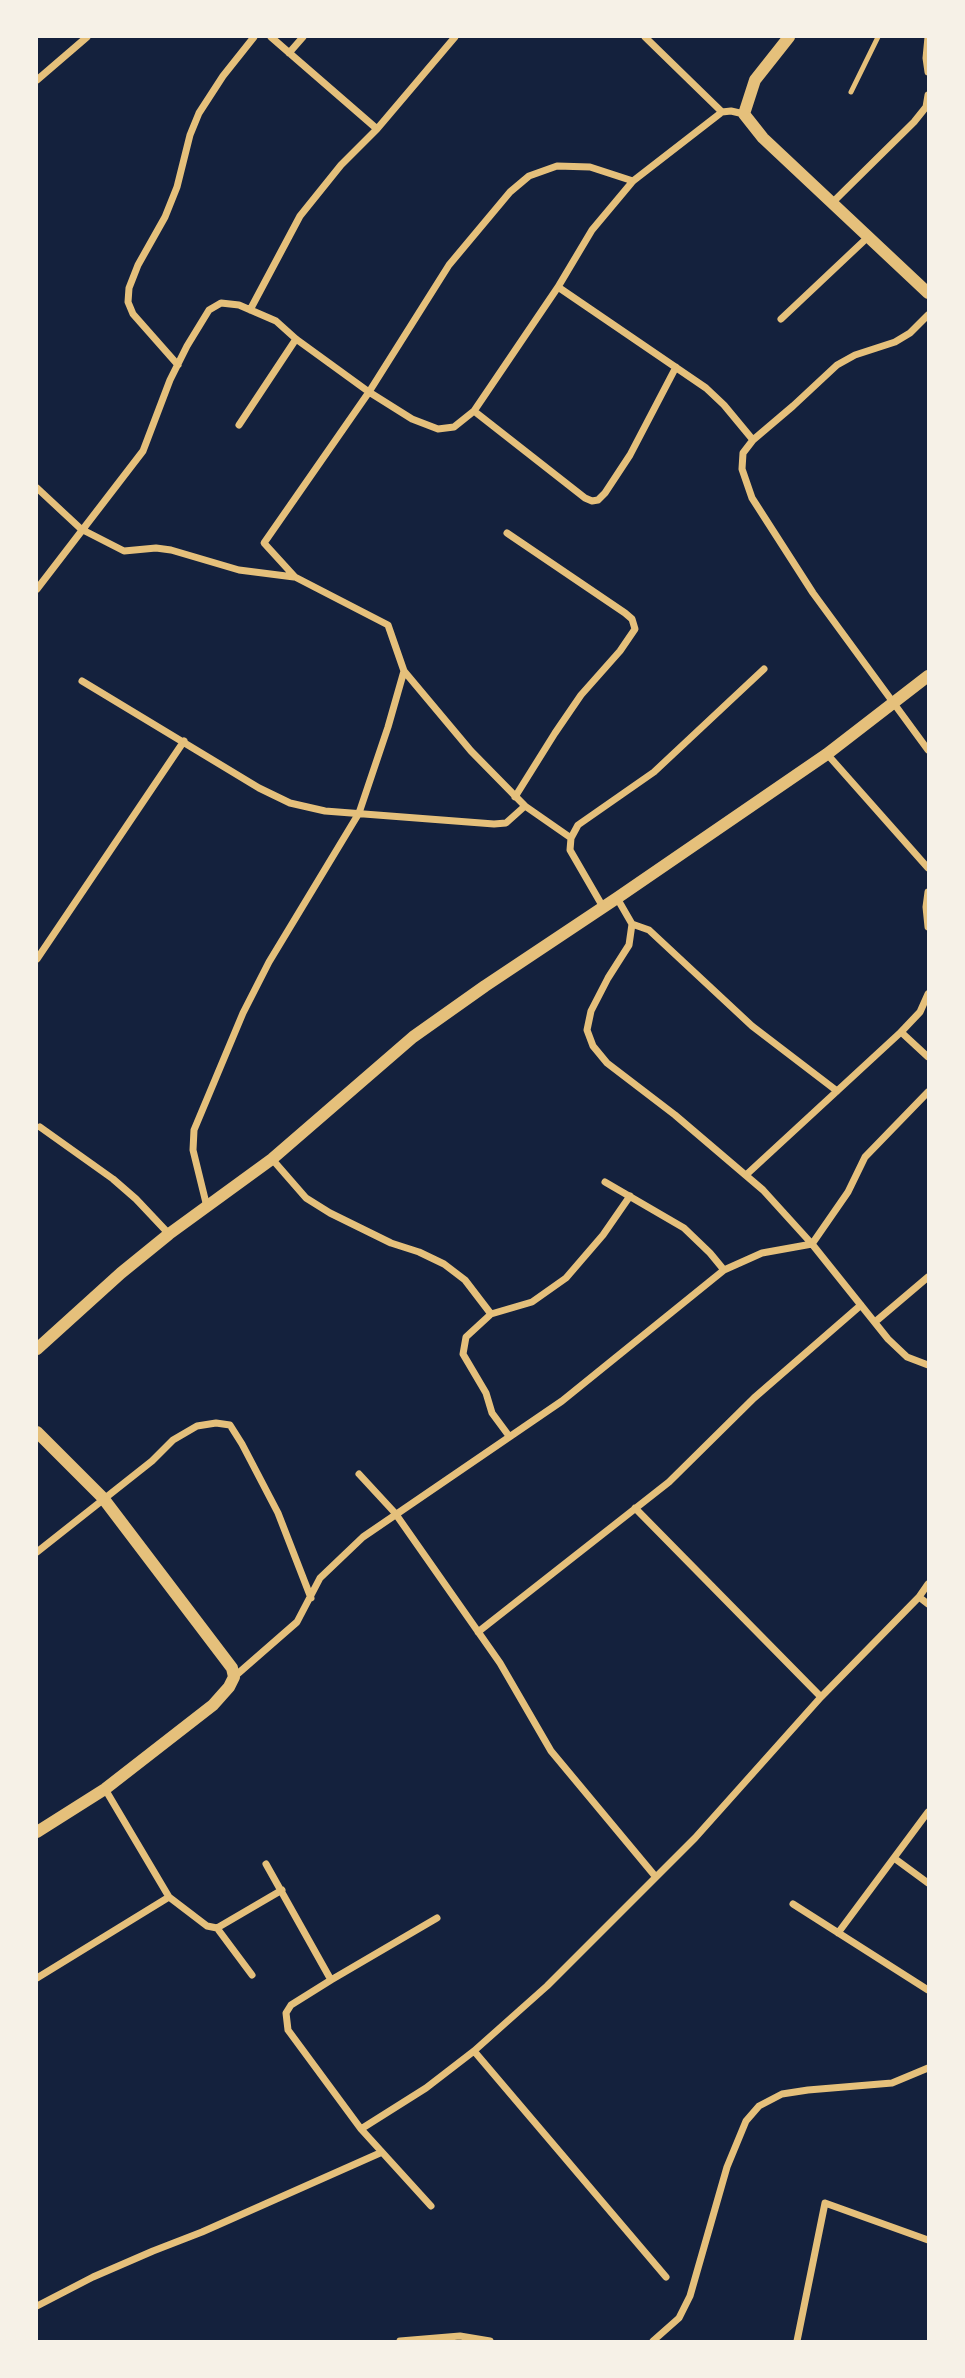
<!DOCTYPE html>
<style>
body{margin:0}
#map{position:relative;width:965px;height:2378px;overflow:hidden;background:#14213d;font-family:"Exo 2",sans-serif}
canvas{display:block}
.frame{position:absolute;inset:0;border:38px solid #f6f1e7;pointer-events:none}
</style>
<div id="map">
<canvas width="965" height="2378"></canvas>
<div class="frame"></div>
</div>
<script>
const ctx = document.querySelector('canvas').getContext('2d');
ctx.lineJoin = 'round';
function poly(rows) {
  const path = new Path2D();
  for (const r of rows) {
    path.moveTo(r[0], r[1]);
    for (let i = 2; i < r.length; i += 2) path.lineTo(r[i], r[i + 1]);
  }
  return path;
}
function trace(path, color, width, dash) {
  ctx.strokeStyle = color;
  ctx.lineWidth = width;
  ctx.lineCap = dash ? 'butt' : 'round';
  ctx.setLineDash(dash || []);
  ctx.stroke(path);
}
trace(poly([
 [851,92,878,37]
]), '#e5c07b', 5);
trace(poly([
 [271,37,377,129],
 [645,37,722,112],
 [928,37,926,58,928,72],
 [289,53,303,37],
 [37,80,87,37],
 [832,203,914,122,926,107,928,95],
 [558,287,706,388,724,405,753,440,793,406,837,365,855,355,895,342,910,333,928,315],
 [250,310,300,216,341,165,377,129,455,37],
 [781,319,868,237],
 [178,365,133,314,128,302,129,288,138,265,165,217,177,187,190,135,199,113,223,76,254,37],
 [474,411,585,498,592,501,598,500,605,493,630,455,676,367],
 [239,425,296,339],
 [753,440,743,453,742,469,752,498,813,593,928,750],
 [37,488,81,529,124,551,156,548,171,550,239,570,294,577],
 [507,533,625,613,632,619,635,629,620,651,581,695,555,733,515,797],
 [37,589,143,451,170,380,187,346,209,310,221,303,239,305,276,321,296,339,369,392,412,419,438,429,454,427,474,411,558,287,592,230,633,181,722,112,731,111,744,114],
 [82,681,259,788,290,803,325,811,494,824,506,823,525,806,471,751,404,671,388,625,295,577,264,543,369,392,449,265,510,192,529,176,557,166,590,167,633,181],
 [827,754,928,868],
 [525,806,571,838],
 [928,892,926,907,928,927],
 [617,898,632,924,629,945,608,978,591,1011,587,1030,593,1046,607,1063,675,1115,763,1190,812,1244,888,1339,907,1357,928,1365],
 [603,907,570,850,571,838,578,825,654,772,764,669],
 [632,924,649,930,752,1026,837,1091],
 [37,959,184,741],
 [901,1032,928,1057],
 [40,1127,113,1179,136,1199,169,1234],
 [272,1159,306,1198,330,1213,391,1243,419,1252,444,1264,465,1280,491,1314],
 [746,1175,901,1032,920,1012,928,994],
 [605,1182,684,1228,710,1253,724,1270],
 [207,1207,193,1150,194,1130,243,1013,269,962,359,813,388,727,404,671],
 [875,1322,928,1277],
 [509,1436,492,1413,486,1393,463,1354,466,1337,491,1314,532,1302,566,1278,603,1235,630,1196],
 [359,1474,395,1513,500,1663,551,1751,655,1876],
 [635,1508,821,1697],
 [37,1552,152,1461,173,1440,197,1426,216,1423,230,1425,242,1444,278,1513,311,1598],
 [919,1597,928,1604],
 [478,1632,669,1482,754,1398,861,1305],
 [234,1677,297,1622,320,1578,363,1537,562,1401,724,1270,762,1253,812,1244,848,1192,865,1157,928,1092],
 [894,1858,928,1883],
 [266,1864,331,1980],
 [169,1897,207,1926,217,1928,282,1890],
 [793,1904,928,1990],
 [217,1928,252,1975],
 [838,1933,928,1812],
 [37,1978,169,1897,105,1789],
 [474,2051,666,2277],
 [361,2129,426,2088,474,2051,547,1986,695,1838,821,1697,919,1597,928,1584],
 [431,2206,361,2129,288,2030,286,2013,291,2005,331,1980,437,1918],
 [37,2306,93,2277,153,2251,202,2232,380,2153],
 [400,2341,460,2336,490,2341],
 [653,2341,679,2318,690,2296,727,2167,746,2121,759,2106,782,2094,808,2090,892,2083,928,2068],
 [797,2341,825,2203,928,2240]
]), '#e5c07b', 7);
trace(poly([
 [789,37,755,80,744,114,763,138,928,293],
 [37,1349,121,1273,169,1234,272,1159,413,1037,485,986,617,898,827,754,928,676],
 [37,1432,103,1498,232,1668,234,1677,229,1687,213,1705,105,1789,37,1832]
]), '#e5c07b', 12);
</script>
